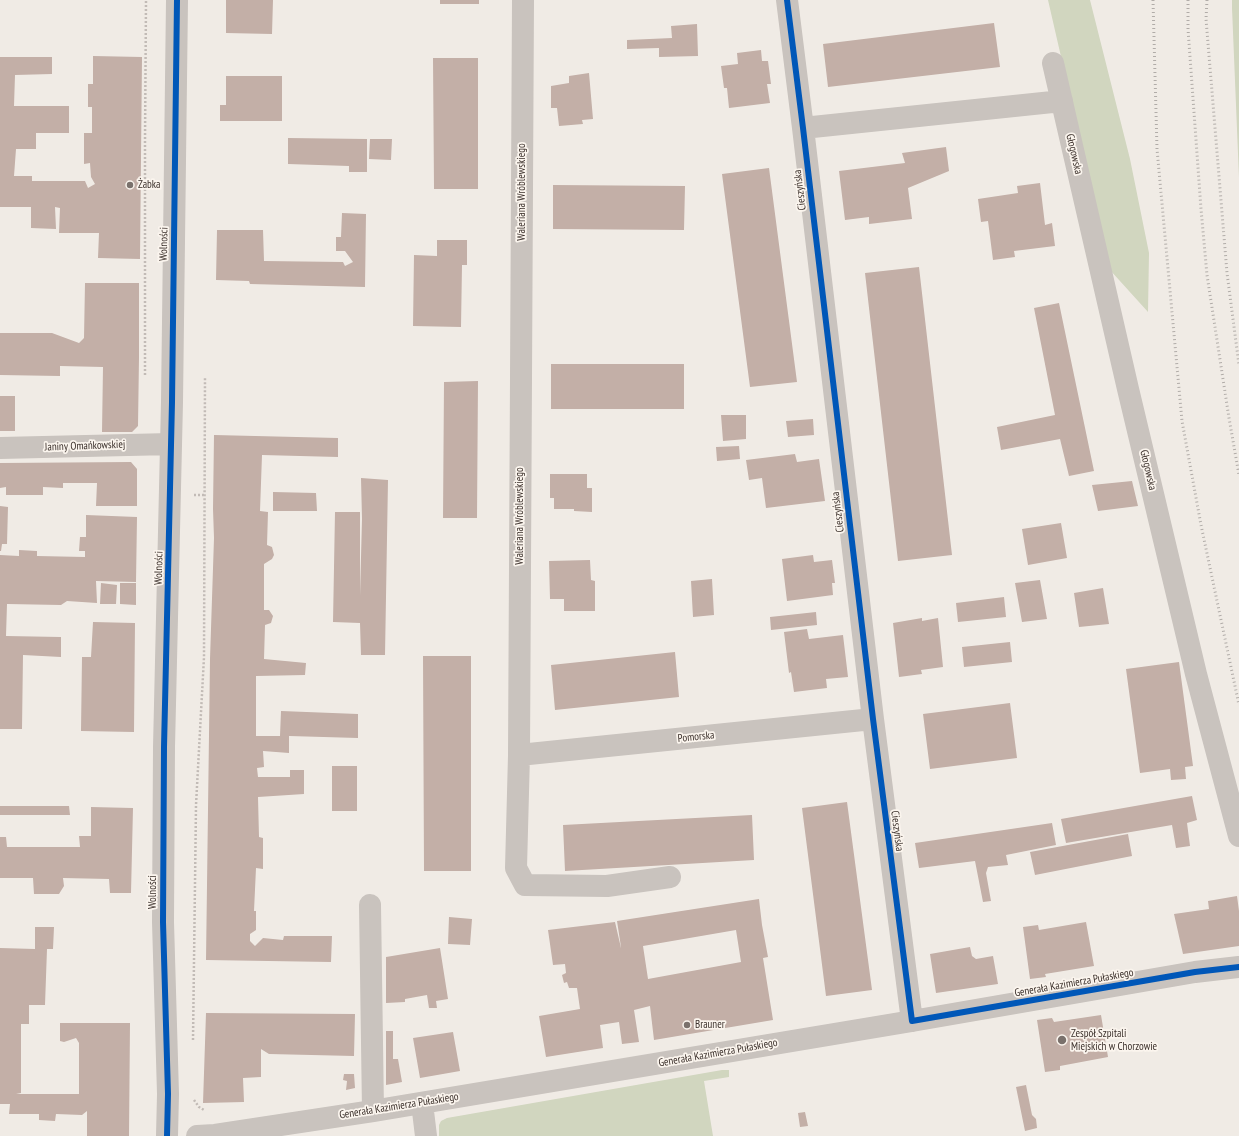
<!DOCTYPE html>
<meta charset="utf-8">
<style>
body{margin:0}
canvas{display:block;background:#f0ebe5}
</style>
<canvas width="1239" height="1136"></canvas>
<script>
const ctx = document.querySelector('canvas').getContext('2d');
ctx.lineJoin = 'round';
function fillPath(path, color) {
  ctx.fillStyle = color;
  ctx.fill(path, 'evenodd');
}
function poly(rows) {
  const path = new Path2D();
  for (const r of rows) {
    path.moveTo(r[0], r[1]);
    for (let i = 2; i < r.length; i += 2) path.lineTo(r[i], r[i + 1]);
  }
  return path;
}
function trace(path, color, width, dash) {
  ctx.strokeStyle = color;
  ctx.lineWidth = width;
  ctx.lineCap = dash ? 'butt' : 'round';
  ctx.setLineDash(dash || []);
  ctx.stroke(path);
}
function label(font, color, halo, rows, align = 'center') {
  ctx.font = font + ' "PT Sans Narrow",sans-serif';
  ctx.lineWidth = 3.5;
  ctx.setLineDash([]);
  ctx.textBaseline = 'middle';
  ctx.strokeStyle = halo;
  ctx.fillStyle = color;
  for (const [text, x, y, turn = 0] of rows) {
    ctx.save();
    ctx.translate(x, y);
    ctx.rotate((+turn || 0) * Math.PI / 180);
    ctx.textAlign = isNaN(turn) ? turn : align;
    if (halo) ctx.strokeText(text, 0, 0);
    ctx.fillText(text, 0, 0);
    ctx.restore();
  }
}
fillPath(poly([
 [1048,0,1090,0,1130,159,1149,253,1148,312,1110,270],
 [1232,0,1239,0,1239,178,1232,8],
 [722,1070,729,1070,729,1077,704,1081,713,1136,439,1136,439,1125,441,1121,447,1118]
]), '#d1d6bf');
fillPath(poly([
 [226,0,273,0,272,34,226,33],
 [440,0,479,0,479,4,440,4],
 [994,23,1000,67,828,87,823,44],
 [697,24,698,56,659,57,659,48,627,49,627,40,672,38,671,26],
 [761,50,762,61,768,61,771,84,767,84,770,103,729,108,727,88,724,88,721,66,738,64,737,53],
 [93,56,142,57,140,259,98,258,99,233,59,233,60,208,55,207,56,229,31,228,31,207,0,207,0,57,52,57,52,74,15,75,14,106,69,106,69,133,36,133,36,149,16,149,14,176,32,176,32,181,85,181,88,188,95,184,91,177,90,163,84,164,84,133,92,133,92,107,88,107,88,84,93,84],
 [433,58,478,58,478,189,434,189],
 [589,73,593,119,582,120,583,124,559,126,557,108,551,108,551,86,569,83,569,76],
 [226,76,282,76,282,121,220,121,220,105,226,105],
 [288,138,367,139,367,172,349,172,349,166,288,164],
 [370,139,392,139,391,160,369,159],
 [946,147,949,171,908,188,912,219,869,224,869,217,845,220,839,171,905,163,902,153],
 [769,168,797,382,750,387,722,174],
 [1040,183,1045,225,1052,223,1055,246,1014,251,1015,257,993,260,988,221,981,222,978,199,1018,193,1017,186],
 [553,185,685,186,684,230,553,229],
 [342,213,366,214,365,287,250,284,249,281,216,280,217,230,263,230,264,261,343,262,345,266,353,262,345,251,336,251,336,237,341,237],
 [437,240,467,240,467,265,462,265,461,327,413,326,414,255,437,256],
 [919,267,952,555,898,561,865,273],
 [85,283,139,283,139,357,138,426,132,432,102,432,103,367,60,366,60,376,0,375,0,333,52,333,79,343,84,338],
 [1059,303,1094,471,1069,476,1060,439,1001,450,997,427,1055,415,1034,308],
 [551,364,684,364,684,409,551,409],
 [478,381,477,518,443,518,444,382],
 [0,396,15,396,15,431,0,431],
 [721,415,746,415,746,439,723,441],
 [813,419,814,435,788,437,786,421],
 [214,435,338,438,338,457,262,455,260,511,268,512,267,545,272,547,274,555,272,559,264,564,264,610,269,610,273,616,271,623,265,625,264,659,306,663,305,675,256,676,256,736,280,736,281,711,358,714,358,738,289,736,289,753,263,751,264,767,257,768,258,777,290,777,290,770,304,770,304,794,258,797,259,837,263,838,263,869,256,868,254,911,256,911,256,930,250,934,250,941,255,946,263,938,283,940,284,936,332,936,331,962,206,960,210,659,214,538,213,509],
 [739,446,740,459,717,461,716,447],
 [795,454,797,462,819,459,825,501,766,508,762,478,749,480,746,460],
 [131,462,137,469,137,506,96,506,97,483,63,483,63,488,43,487,43,495,6,495,6,487,0,488,0,463],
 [550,474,587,474,587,488,592,488,592,512,574,511,574,509,554,509,554,498,550,498],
 [361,478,388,480,385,655,361,655,360,623,333,622,335,512,360,512,360,596,362,519],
 [1132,481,1138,506,1098,511,1092,485],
 [273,492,316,493,317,511,273,511],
 [0,506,8,507,7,544,2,544,1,551,0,551],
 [86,515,137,517,136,582,96,581,97,603,67,601,61,605,7,604,6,636,61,637,61,657,23,655,22,729,0,729,0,555,19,556,19,550,37,551,37,556,85,557,85,551,79,551,80,537,86,537],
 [1061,523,1067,558,1028,565,1022,529],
 [813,555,814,562,832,560,835,583,832,583,833,595,787,601,782,559],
 [590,560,591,580,595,581,595,611,564,611,564,599,550,599,549,561],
 [712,579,714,615,693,617,691,581],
 [1040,580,1047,619,1022,622,1015,583],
 [101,583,117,585,116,604,100,604],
 [120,583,136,583,136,605,120,604],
 [1103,588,1109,624,1079,627,1074,593],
 [1004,597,1006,617,958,622,956,603],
 [816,612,817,625,771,630,770,617],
 [922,618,922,621,938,618,943,667,921,670,922,674,899,677,893,623],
 [93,622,135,623,134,732,81,731,82,657,91,657],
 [807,629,809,639,843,635,848,677,826,679,827,688,794,692,791,672,789,673,784,632],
 [1010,642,1012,662,964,667,962,647],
 [675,652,679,697,555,710,551,665],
 [423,656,471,656,471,871,424,871],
 [1179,662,1193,766,1185,767,1186,779,1171,780,1170,769,1140,773,1126,669],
 [1010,703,1017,758,930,769,923,714],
 [332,766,357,766,357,811,332,811],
 [1192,796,1197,820,1187,823,1190,846,1176,848,1172,825,1066,843,1061,819],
 [847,802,872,990,826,996,802,808],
 [0,806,69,806,70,815,0,815],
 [91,807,133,808,131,893,110,893,109,879,63,878,64,886,59,894,34,894,33,878,0,878,0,837,6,837,7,847,80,847,79,836,91,836],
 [752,815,754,860,565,871,563,825],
 [1052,823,1056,845,1006,855,1008,865,988,867,986,873,991,901,983,902,975,861,919,868,915,843],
 [1128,834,1132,856,1035,875,1030,852],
 [1237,896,1239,911,1239,946,1183,954,1174,914,1209,909,1208,901],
 [759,899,762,925,768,957,763,958,773,1020,654,1040,650,1006,634,1010,639,1042,622,1044,619,1022,600,1025,603,1048,546,1057,539,1016,580,1009,577,988,569,988,567,982,564,983,562,975,566,973,565,964,553,965,548,930,615,922,621,948,621,947,617,921],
 [736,930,741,962,648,979,643,946],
 [449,917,472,919,470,945,448,944],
 [1086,922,1094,966,1045,974,1046,977,1030,979,1023,927,1038,925,1039,930],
 [35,927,54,927,53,949,47,949,45,1005,29,1005,29,1024,21,1024,21,1093,16,1094,79,1094,79,1043,76,1038,64,1042,60,1041,60,1023,130,1023,129,1136,87,1136,87,1111,82,1115,56,1114,55,1121,39,1120,39,1114,9,1114,10,1104,0,1104,0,948,35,949],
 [970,947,972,956,976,959,993,956,998,984,936,993,930,954],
 [440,948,448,999,436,1001,437,1008,429,1008,427,995,405,999,405,1002,386,1003,386,957],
 [206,1013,355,1014,354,1056,269,1054,261,1049,261,1077,243,1078,244,1102,203,1103],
 [1101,1015,1108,1057,1060,1066,1060,1070,1045,1072,1037,1020,1052,1018,1054,1022],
 [386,1031,393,1031,393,1059,398,1059,402,1082,386,1085],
 [453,1032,460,1071,420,1078,413,1038],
 [344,1074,354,1074,355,1088,346,1090,347,1081,343,1080],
 [1026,1085,1032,1115,1036,1119,1037,1128,1025,1131,1016,1087],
 [805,1112,808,1126,800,1127,798,1113]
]), '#c3afa7');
trace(poly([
 [145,375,145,141,146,0],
 [194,495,205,495],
 [193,1040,196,805,204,657,205,378],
 [194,1100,199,1107,204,1110]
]), '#c2bbb6', 2.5, [2, 2]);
trace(poly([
 [523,0,519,755,516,868,525,885,607,886,670,877],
 [787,0,803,128,873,719,912,1021],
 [1053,63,1128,389,1196,674,1239,836],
 [803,128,1062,101],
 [0,448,171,444],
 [519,755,873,719],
 [370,905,373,1111],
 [422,1103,426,1136],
 [167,1136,168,1094,163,922,164,747,172,402,177,0],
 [197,1136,215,1135,373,1111,912,1021,1195,972,1239,967]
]), '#c9c3be', 22);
trace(poly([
 [167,1136,168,1094,163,922,164,747,172,402,177,0]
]), '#b1aca8', 1);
trace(poly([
 [1153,0,1157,149,1182,421,1201,525,1239,705],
 [1188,0,1188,29,1201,209,1207,275,1229,418,1239,475],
 [1207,0,1206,19,1227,273,1239,365]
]), '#b1aca8', 3, [1, 3]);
trace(poly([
 [787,0,803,128,873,719,912,1021,1195,972,1239,967],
 [167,1136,168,1094,163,922,164,747,172,402,177,0]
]), '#0057b8', 6);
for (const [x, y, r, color] of [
 [130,185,4,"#7a716c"],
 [687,1025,4,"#7a716c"],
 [1062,1040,5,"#7a716c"]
]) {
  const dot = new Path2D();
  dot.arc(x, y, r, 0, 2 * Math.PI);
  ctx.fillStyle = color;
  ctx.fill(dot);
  trace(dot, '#fbf5ee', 1.5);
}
label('11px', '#3b302b', '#fbf5ee', [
 ["Głogowska",1074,154,77],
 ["Cieszyńska",800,190,-97],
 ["Waleriana Wróblewskiego",522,192,-90],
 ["Wolności",164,244,-89],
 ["Janiny Omańkowskiej",85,446,-2],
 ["Głogowska",1148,470,77],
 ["Cieszyńska",838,512,-97],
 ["Waleriana Wróblewskiego",520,516,-90],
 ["Wolności",159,568,-89],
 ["Pomorska",696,737,-6],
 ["Cieszyńska",897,831,83],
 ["Wolności",153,892,-90],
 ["Generała Kazimierza Pułaskiego",1074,983,-10],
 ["Generała Kazimierza Pułaskiego",718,1053,-10],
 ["Generała Kazimierza Pułaskiego",399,1106,-9]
]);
label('11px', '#3b302b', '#fbf5ee', [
 ["Żabka",138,185],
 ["Brauner",695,1025],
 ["Zespół Szpitali",1071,1034],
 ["Miejskich w Chorzowie",1071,1047]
], 'left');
</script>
